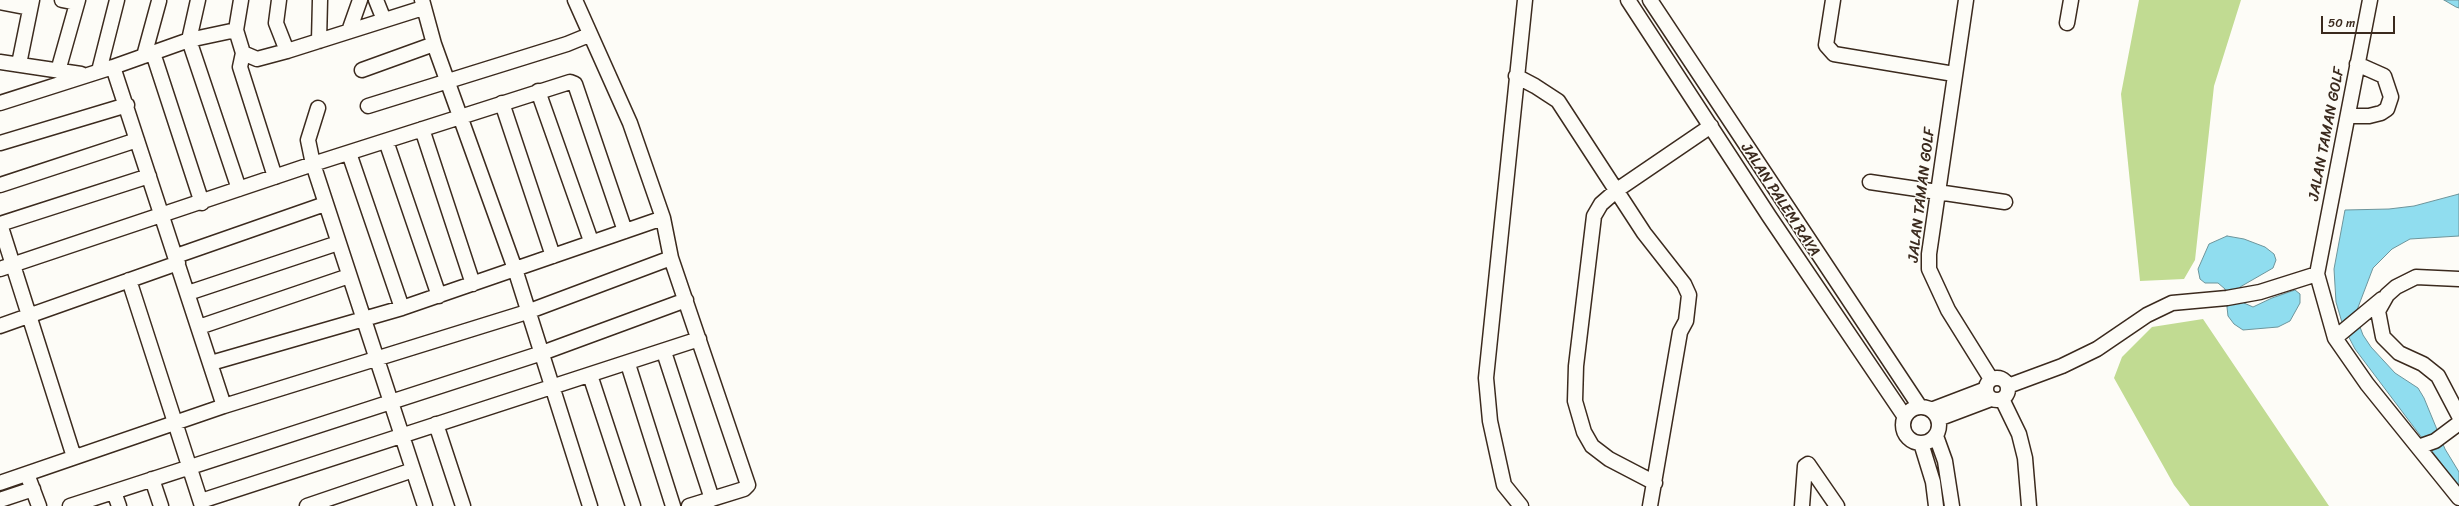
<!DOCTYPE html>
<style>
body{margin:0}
#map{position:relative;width:2459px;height:506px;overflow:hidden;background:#fdfcf7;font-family:Sriracha,sans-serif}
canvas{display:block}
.scale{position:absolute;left:2321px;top:16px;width:74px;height:18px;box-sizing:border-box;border:2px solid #3b2a1e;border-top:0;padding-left:5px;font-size:12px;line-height:14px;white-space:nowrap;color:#3b2a1e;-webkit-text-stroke:3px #fdfcf7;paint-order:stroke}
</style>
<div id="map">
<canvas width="2459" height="506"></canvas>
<div class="scale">50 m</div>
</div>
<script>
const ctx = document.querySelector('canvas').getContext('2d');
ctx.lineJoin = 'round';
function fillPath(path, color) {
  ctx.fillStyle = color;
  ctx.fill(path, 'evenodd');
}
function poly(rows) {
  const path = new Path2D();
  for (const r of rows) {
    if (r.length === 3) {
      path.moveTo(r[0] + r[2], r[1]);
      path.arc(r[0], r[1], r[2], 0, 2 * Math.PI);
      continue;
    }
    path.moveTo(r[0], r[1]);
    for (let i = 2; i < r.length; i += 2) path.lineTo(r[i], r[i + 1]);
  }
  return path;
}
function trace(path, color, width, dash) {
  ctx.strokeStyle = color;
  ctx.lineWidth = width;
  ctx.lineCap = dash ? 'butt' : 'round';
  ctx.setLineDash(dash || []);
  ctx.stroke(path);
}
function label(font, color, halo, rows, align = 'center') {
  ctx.font = font + ' Sriracha,sans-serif';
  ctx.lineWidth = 3;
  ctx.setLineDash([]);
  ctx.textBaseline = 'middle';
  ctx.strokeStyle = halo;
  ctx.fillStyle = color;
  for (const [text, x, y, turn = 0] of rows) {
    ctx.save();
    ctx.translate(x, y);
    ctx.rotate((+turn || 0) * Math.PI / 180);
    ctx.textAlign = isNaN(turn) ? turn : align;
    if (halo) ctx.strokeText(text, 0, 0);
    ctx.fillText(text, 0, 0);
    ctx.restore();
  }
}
fillPath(poly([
 [2139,0,2241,0,2214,86,2195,260,2184,279,2140,281,2121,94],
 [2203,319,2329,506,2190,506,2174,485,2114,378,2122,357,2152,327]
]), '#c1db92');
const water = poly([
 [2444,0,2459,0,2459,8,2456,7,2444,0],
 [2459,194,2459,236,2410,239,2392,249,2373,268,2357,310,2357,319,2363,335,2371,347,2395,373,2418,388,2424,398,2445,449,2459,472,2459,487,2355,349,2343,326,2336,302,2334,269,2345,210,2389,209,2414,206,2459,194],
 [2227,236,2244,239,2265,247,2274,254,2276,260,2273,268,2240,287,2240,295,2244,303,2253,307,2272,298,2295,290,2300,294,2300,303,2290,321,2278,327,2243,330,2234,324,2228,316,2225,289,2218,283,2205,283,2200,279,2198,269,2209,244,2227,236]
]);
fillPath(water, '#90ddef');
trace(water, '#6e959b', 1);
const minor = poly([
 [62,0,77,3],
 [198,0,189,40,239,189],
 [241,0,236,30,243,53,240,67,275,177],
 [279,0,276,23,287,51],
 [376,0,384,20],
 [422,0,434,44,515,269,590,506],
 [575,0,630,123,663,218,671,258,748,485,744,489,689,506],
 [1628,0,1769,216,1905,417],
 [1650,0,1920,407],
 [1833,0,1826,45,1834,54,1954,74],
 [1966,0,1929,254,1929,269,1948,310,1991,379],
 [2370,0,2317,274,2335,338,2367,384,2459,498],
 [0,2,30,8],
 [2067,23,2071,0],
 [349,31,360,0],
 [319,41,320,0],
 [153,53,202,203],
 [243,53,257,59,287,51,423,8],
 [144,56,159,1],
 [0,62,81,74],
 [19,64,32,0],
 [113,67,224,406],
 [362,70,434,44],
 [58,71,78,0],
 [99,71,117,0],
 [1516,76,1535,86,1558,101,1644,233,1684,284,1689,295,1686,321,1680,332,1650,506],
 [538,91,591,241],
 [0,103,113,67,189,40,236,30],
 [502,103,553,256],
 [368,106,567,44,589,35],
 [318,108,308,140,313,164,425,506],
 [2349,116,2369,116,2381,113,2387,109,2391,97,2384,76,2357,64],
 [422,129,473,284],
 [386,141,439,296],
 [0,143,127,105],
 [349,153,402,308],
 [1870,182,2005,202],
 [0,185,137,140],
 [176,256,325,204],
 [0,269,313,164,570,82,575,84,625,231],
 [2459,279,2416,277,2396,287,2387,295,2378,311,2383,337,2399,353,2423,364,2438,376,2459,416],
 [129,280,202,506],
 [188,293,338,243],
 [0,326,178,263],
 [199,327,349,276],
 [2335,338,2382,299],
 [664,352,712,499],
 [211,363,402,308,663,218],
 [628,364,673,506],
 [590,375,633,506],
 [1997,389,11],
 [2008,386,2062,366,2097,349,2147,315,2172,303,2227,298,2260,292,2317,274],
 [2002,399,2019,434,2025,458,2029,506],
 [1921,425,18],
 [1931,410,1986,389],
 [1938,419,1991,399],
 [436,424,463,506],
 [1936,436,1945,461,1952,506],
 [1921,443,1933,482,1936,506],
 [2418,447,2435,441,2459,423],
 [74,457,0,224,149,176],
 [27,474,39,506],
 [152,479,161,506],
 [0,483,224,406,527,312,671,258],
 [1655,483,1609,459,1592,446,1584,432,1575,401,1576,366,1594,216,1601,204,1617,190,1711,126],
 [114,492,119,506],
 [0,500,33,489],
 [201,501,699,339],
 [70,506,542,353,686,300],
 [307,506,413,470],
 [1521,506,1504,485,1490,421,1486,378,1525,0],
 [1802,506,1805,466,1808,464,1837,506]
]);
trace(minor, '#3b2a1e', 17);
trace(minor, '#fdfcf7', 14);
label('15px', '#3b2a1e', '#fdfcf7', [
 ["JALAN TAMAN GOLF",2327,134,-79],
 ["JALAN TAMAN GOLF",1922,195,-83],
 ["JALAN PALEM RAYA",1780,200,57]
]);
</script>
